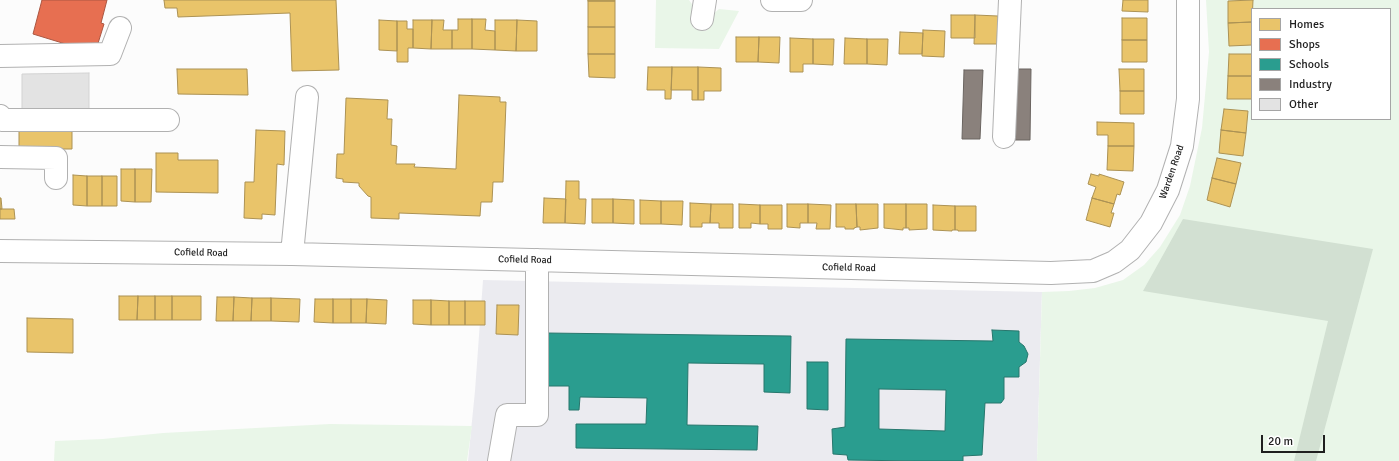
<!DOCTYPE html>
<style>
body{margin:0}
#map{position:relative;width:1399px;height:461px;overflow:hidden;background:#fcfcfc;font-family:Signika,sans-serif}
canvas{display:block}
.legend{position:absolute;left:1251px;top:8px;width:140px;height:112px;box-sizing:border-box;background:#fff;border:1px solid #a5a5a5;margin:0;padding:5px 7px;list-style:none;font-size:12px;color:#1f1f1f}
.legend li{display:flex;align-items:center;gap:8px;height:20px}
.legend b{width:20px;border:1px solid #a5a5a5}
.scale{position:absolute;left:1261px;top:435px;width:64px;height:18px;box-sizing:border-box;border:2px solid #1f1f1f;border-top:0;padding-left:5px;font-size:12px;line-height:14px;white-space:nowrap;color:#1f1f1f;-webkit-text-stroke:3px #fff;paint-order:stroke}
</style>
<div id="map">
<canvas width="1399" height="461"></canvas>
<ul class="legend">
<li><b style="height:11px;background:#e9c46a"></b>Homes</li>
<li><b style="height:11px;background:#e76f51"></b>Shops</li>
<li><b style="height:11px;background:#2a9d8f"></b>Schools</li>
<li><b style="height:11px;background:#8a817c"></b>Industry</li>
<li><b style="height:11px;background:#e3e3e3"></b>Other</li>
</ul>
<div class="scale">20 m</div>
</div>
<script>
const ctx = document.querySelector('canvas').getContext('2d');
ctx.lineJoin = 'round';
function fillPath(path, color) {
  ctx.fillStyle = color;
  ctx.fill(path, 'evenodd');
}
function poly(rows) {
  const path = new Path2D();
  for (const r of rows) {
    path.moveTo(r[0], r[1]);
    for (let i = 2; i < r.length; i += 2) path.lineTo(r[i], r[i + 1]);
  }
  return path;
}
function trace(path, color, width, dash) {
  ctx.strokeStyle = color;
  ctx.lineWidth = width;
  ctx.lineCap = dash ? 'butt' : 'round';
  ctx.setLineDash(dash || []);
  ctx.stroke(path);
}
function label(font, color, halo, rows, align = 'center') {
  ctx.font = font + ' Signika,sans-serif';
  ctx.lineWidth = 4;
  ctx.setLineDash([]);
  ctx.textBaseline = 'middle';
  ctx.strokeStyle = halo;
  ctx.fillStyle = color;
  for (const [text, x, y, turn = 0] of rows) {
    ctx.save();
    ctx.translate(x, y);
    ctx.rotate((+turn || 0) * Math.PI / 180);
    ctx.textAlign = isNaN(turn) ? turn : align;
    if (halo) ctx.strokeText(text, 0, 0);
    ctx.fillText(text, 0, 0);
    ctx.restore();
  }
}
fillPath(poly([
 [483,280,1042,292,1037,461,468,461,475,391]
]), '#ebebf0');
fillPath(poly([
 [656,0,689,0,694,7,695,14,693,28,706,31,712,15,719,9,739,11,719,49,655,48],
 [1206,0,1399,0,1399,461,1037,461,1042,292,1069,291,1095,288,1123,280,1144,265,1160,247,1180,215,1190,186,1202,128,1209,52],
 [1252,9,1390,9,1390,119,1252,119],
 [330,424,472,426,467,461,54,461,55,441,103,439,163,433]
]), '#e9f6e8');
fillPath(poly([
 [1183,219,1373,249,1316,461,1294,461,1328,321,1143,291]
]), '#d2e0d2');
const homes = poly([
 [164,0,336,0,339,70,292,71,290,13,178,17,177,8,165,8,164,0],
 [588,0,615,0,615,1,588,1,588,0],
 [1123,0,1148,0,1148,12,1122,11,1123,0],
 [1253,0,1252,22,1228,23,1228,1,1253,0],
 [588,1,615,1,615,27,588,27,588,1],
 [951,15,975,15,975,38,951,38,951,15],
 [975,15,998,16,997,44,974,44,975,15],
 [1122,18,1147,18,1147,40,1122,40,1122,18],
 [458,19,472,19,472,49,452,49,452,30,458,30,458,19],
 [472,19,486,19,485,30,495,31,495,50,472,49,472,19],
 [379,20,397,21,397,51,379,50,379,20],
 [413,20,432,20,431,49,413,48,413,20],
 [432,20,444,20,443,30,452,30,452,49,431,49,432,20],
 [495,20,517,20,516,51,495,50,495,20],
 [517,20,537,21,537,51,516,51,517,20],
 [397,21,407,21,407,29,413,29,413,48,408,48,408,62,397,62,397,21],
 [1252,22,1252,45,1229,46,1228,23,1252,22],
 [588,27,615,27,615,54,588,54,588,27],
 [923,30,945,31,944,57,922,56,923,30],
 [900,32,923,33,922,54,899,54,900,32],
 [736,37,759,37,758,62,736,62,736,37],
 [759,37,780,37,779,63,758,62,759,37],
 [790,38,813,39,813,64,803,64,803,72,790,72,790,38],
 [845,38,867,39,867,64,844,64,845,38],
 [813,39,834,39,833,65,813,64,813,39],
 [867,39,888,39,887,65,867,64,867,39],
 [1122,40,1147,40,1147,62,1122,62,1122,40],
 [588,54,615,54,615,78,589,77,588,54],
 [1229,54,1252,54,1252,76,1228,76,1229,54],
 [648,67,672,67,671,99,665,99,665,90,647,90,648,67],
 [672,67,698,67,698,100,692,100,692,90,671,90,672,67],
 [698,67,721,68,721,91,704,91,704,100,698,100,698,67],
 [177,69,247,69,248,95,178,94,177,69],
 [1119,69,1144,69,1144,91,1120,91,1119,69],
 [1228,76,1252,76,1252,99,1227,99,1228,76],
 [1120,91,1144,91,1144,114,1120,114,1120,91],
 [459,95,500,97,500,102,506,102,503,182,493,182,492,202,481,202,480,216,399,213,399,219,371,218,371,197,368,196,359,186,359,183,343,182,343,179,336,178,337,154,344,154,346,98,388,100,387,119,392,119,391,145,397,146,396,164,415,164,414,167,456,169,459,95],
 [1224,109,1248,111,1246,133,1221,130,1224,109],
 [1097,122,1134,123,1134,146,1108,146,1108,135,1097,135,1097,122],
 [19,126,72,129,72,149,19,149,19,126],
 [256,130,285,131,284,165,277,164,275,215,262,214,262,219,244,218,245,182,254,182,256,130],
 [1221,130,1246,133,1243,156,1219,153,1221,130],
 [1108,146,1134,146,1133,171,1107,170,1108,146],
 [156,153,178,153,178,160,218,160,218,193,156,192,156,153],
 [1217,158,1241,163,1236,184,1212,178,1217,158],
 [121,169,135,169,135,202,121,201,121,169],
 [135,169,152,169,151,202,135,202,135,169],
 [1091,174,1099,176,1099,174,1124,182,1120,195,1117,194,1114,204,1092,198,1096,187,1088,184,1091,174],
 [73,175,87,176,87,206,73,205,73,175],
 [87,176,102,176,102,206,87,206,87,176],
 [102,176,117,176,117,206,102,206,102,176],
 [1212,178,1236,184,1230,207,1207,200,1212,178],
 [566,181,579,181,579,199,586,199,585,224,565,223,566,181],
 [0,198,1,198,2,209,0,209,0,198],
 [544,198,566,199,565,223,543,223,544,198],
 [1092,198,1114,204,1111,213,1114,213,1110,227,1086,220,1092,198],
 [592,199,613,199,613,223,592,223,592,199],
 [613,199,634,200,634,224,613,223,613,199],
 [640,200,661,201,661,224,640,224,640,200],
 [661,201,683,201,682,225,661,224,661,201],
 [690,203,711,204,710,223,702,223,702,227,690,227,690,203],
 [711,204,733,204,733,228,719,228,719,223,710,223,711,204],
 [739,204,760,205,760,224,751,223,751,228,739,228,739,204],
 [787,204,808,204,808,223,800,223,800,228,787,227,787,204],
 [808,204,831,205,830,229,816,229,817,223,808,223,808,204],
 [836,204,856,204,857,227,854,228,854,229,845,229,845,227,836,227,836,204],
 [856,204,878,204,878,228,860,230,860,227,857,227,856,204],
 [884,204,906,204,906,228,903,228,903,230,884,228,884,204],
 [906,204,927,204,927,229,909,230,909,228,906,228,906,204],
 [760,205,782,205,782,229,768,229,768,224,760,224,760,205],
 [933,205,955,206,955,230,952,230,952,231,933,230,933,205],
 [955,206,976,206,976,231,958,231,958,230,955,230,955,206],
 [0,209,14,209,15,219,0,219,0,209],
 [119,296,138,296,137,320,119,320,119,296],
 [138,296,155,296,155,320,137,320,138,296],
 [155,296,172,296,172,320,155,320,155,296],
 [172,296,201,296,201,320,172,320,172,296],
 [217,297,234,297,233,321,216,321,217,297],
 [234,297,252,298,251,321,233,321,234,297],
 [252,298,271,298,271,321,251,321,252,298],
 [271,298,300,299,299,322,271,321,271,298],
 [315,299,333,299,333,323,314,322,315,299],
 [333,299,351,299,351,323,333,323,333,299],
 [351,299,367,299,366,323,351,323,351,299],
 [367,299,387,300,386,324,366,323,367,299],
 [413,300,431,300,431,325,413,324,413,300],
 [431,300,449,301,449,325,431,325,431,300],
 [449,301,465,301,465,325,449,325,449,301],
 [465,301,485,301,485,325,465,325,465,301],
 [497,305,519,305,518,335,496,334,497,305],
 [27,318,73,319,73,353,27,352,27,318]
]);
fillPath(homes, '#e9c46a');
trace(homes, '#ac9254', 1);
const shops = poly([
 [42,0,107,0,101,23,104,24,95,53,33,34,42,0]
]);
fillPath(shops, '#e76f51');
trace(shops, '#ab5742', 1);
const schools = poly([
 [992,330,1019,331,1019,342,1024,346,1028,354,1026,362,1019,367,1019,377,1004,377,1004,399,1001,403,985,403,982,455,963,456,963,461,915,461,848,460,847,455,833,454,832,429,845,427,846,339,993,341,992,330],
 [879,389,946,390,945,431,879,429,879,389],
 [545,333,791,336,790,393,764,392,764,364,688,363,687,425,758,426,757,450,576,448,576,424,646,424,647,398,580,397,579,410,569,410,569,386,544,386,545,333],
 [807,362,828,362,828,410,807,409,807,362]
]);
fillPath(schools, '#2a9d8f');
trace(schools, '#27776d', 1);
const industry = poly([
 [1015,69,1031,69,1030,140,1014,140,1015,69],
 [964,70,983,70,980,139,962,139,964,70]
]);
fillPath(industry, '#8a817c');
trace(industry, '#6a6460', 1);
const building = poly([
 [89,73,89,115,22,115,22,74,89,73]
]);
fillPath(building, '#e3e3e3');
trace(building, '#d3d3d3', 1);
const minor = poly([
 [772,0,801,0],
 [702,19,705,0],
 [0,56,110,54,120,28],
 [0,116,3,120,168,120],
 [1004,137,1010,0],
 [0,157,56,158,56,178],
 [0,251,292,254,1051,273,1093,271,1114,262,1130,250,1151,223,1168,190,1182,146,1188,99,1188,0],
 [292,254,307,97],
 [499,461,507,415,537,415,537,260]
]);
trace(minor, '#b1b1b1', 24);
trace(minor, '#fff', 22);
label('10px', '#1f1f1f', '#fff', [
 ["Warden Road",1172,172,-71],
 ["Cofield Road",201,253,1],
 ["Cofield Road",525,260,1],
 ["Cofield Road",849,268,1]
]);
</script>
